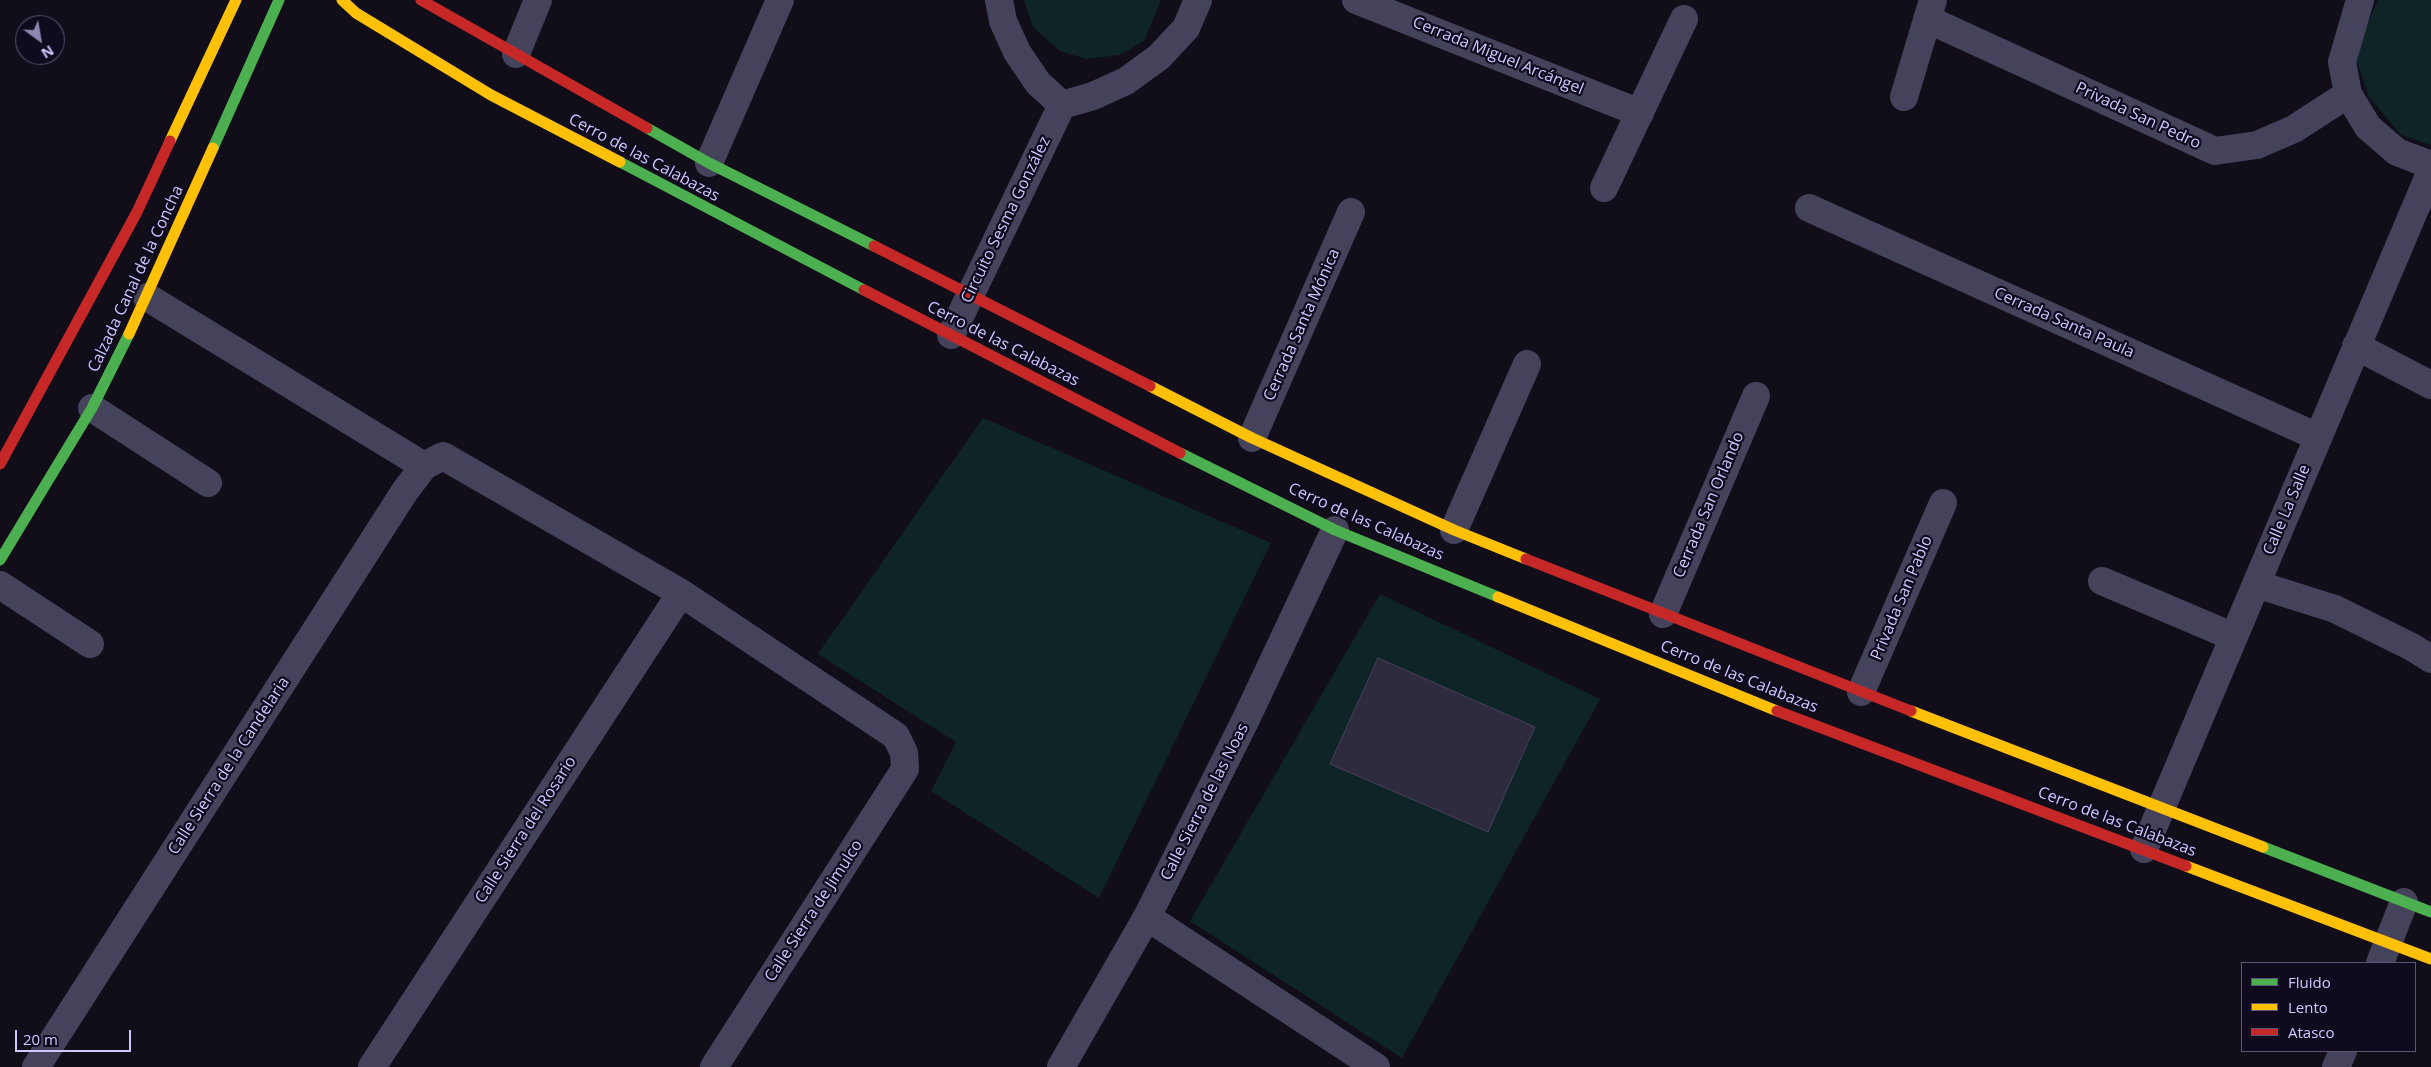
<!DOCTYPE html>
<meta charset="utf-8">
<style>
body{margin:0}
#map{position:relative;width:2431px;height:1067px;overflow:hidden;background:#110e1a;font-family:"Open Sans",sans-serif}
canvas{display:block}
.legend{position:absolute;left:2241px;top:962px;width:175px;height:90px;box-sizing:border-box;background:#0f0a1e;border:1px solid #5d5678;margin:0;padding:6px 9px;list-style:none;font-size:15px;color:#d1c8ff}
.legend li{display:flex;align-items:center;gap:10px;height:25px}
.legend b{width:25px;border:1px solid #5d5678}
.north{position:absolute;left:15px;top:15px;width:50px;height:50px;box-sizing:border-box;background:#0f0a1e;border:1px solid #5d5678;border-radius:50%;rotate:148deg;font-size:14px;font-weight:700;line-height:20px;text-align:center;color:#d1c8ff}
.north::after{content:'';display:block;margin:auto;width:18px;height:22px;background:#8e87af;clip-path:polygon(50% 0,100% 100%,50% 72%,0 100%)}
.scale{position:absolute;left:15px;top:1030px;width:116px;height:22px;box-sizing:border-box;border:2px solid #d1c8ff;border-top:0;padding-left:6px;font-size:15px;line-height:18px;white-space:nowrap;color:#d1c8ff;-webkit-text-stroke:4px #0f0a1e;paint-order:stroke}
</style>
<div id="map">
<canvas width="2431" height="1067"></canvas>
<ul class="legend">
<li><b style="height:6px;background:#4caf50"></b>Fluido</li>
<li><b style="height:6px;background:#ffc107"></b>Lento</li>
<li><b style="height:6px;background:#c62828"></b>Atasco</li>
</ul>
<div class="north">N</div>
<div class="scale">20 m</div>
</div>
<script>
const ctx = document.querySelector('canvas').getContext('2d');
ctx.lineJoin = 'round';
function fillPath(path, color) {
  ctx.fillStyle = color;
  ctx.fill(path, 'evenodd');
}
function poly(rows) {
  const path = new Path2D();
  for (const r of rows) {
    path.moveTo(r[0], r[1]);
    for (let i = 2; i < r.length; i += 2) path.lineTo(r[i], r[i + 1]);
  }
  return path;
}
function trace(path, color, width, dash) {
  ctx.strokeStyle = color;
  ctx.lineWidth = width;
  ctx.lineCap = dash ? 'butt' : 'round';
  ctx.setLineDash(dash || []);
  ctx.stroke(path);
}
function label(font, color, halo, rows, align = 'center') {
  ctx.font = font + ' "Open Sans",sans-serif';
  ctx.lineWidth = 4.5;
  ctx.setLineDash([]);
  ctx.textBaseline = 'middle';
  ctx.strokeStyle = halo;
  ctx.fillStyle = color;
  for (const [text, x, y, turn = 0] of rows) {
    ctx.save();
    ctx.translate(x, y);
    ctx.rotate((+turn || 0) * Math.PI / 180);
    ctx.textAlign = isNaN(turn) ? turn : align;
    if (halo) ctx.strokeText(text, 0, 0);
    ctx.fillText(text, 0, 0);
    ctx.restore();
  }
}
fillPath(poly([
 [1024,0,1161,0,1144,41,1120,55,1086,59,1060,51,1033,27],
 [2378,0,2431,0,2431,145,2401,135,2369,97,2354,54],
 [983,418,1271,543,1099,898,931,791,956,742,818,654],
 [1380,594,1600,699,1402,1058,1190,921]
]), '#0e2427');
const building = poly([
 [1378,658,1535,727,1488,832,1330,764,1378,658]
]);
fillPath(building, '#2f2b3e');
trace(building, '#454058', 1);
trace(poly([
 [999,0,1003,21,1017,52,1038,83,1062,105],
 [1356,0,1640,113],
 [2360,0,2342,62,2348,94,2368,127,2397,152,2431,165],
 [1927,19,2215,151,2257,145,2294,129,2348,94],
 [516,54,538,0],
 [1904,97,1933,0],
 [709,163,780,0],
 [1604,188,1684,19],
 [1809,208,2318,437],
 [147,297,424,466],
 [951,335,1062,105,1093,96,1126,81,1159,57,1186,28,1198,0],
 [2356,346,2431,385],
 [92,408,208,483],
 [1252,438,1351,212],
 [1454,530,1527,364],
 [2102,581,2234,637],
 [2256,584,2335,609,2412,647,2431,659],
 [0,585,90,644],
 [1663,614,1756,396],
 [1861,692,1943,503],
 [2144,849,2431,171],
 [1147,917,1376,1067],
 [2380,963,2404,902],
 [36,1067,405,491,424,466,443,456,681,593,896,736,904,753,905,769,714,1067],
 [372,1067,681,593],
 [1061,1067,1147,917,1247,717,1335,530],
 [2336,1067,2343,1051]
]), '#45435b', 28);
trace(poly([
 [647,128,709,163,874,246],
 [213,148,279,0],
 [620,162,864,290],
 [1180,453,1335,530,1498,597],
 [0,560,92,408,129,334],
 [2263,847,2431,912]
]), '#4caf50', 11);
trace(poly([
 [342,0,356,13,491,95,620,162],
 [170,141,236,0],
 [129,334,213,148],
 [1150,386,1252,438,1454,530,1526,559],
 [1498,597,1777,711],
 [1911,711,2263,847],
 [2186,866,2431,959]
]), '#ffc107', 11);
trace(poly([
 [421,0,647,128],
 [874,246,1150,386],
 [864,290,1180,453],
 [0,464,137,212,170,141],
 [1526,559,1911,711],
 [1777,711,2186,866]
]), '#c62828', 11);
label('16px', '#d1c8ff', '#0f0a1e', [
 ["Cerrada Miguel Arcángel",1498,56,22],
 ["Privada San Pedro",2138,116,25],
 ["Cerro de las Calabazas",644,158,28],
 ["Circuito Sesma González",1006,220,-64],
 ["Calzada Canal de la Concha",136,279,-65],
 ["Cerrada Santa Paula",2064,323,24],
 ["Cerrada Santa Mónica",1302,325,-66],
 ["Cerro de las Calabazas",1003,344,27],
 ["Cerrada San Orlando",1709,505,-67],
 ["Calle La Salle",2287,510,-67],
 ["Cerro de las Calabazas",1366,522,24],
 ["Privada San Pablo",1902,598,-67],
 ["Cerro de las Calabazas",1739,677,22],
 ["Calle Sierra de la Candelaria",229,766,-57],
 ["Calle Sierra de las Noas",1205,802,-63],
 ["Cerro de las Calabazas",2117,822,21],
 ["Calle Sierra del Rosario",526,830,-57],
 ["Calle Sierra de Jimulco",814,911,-57]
]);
</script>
